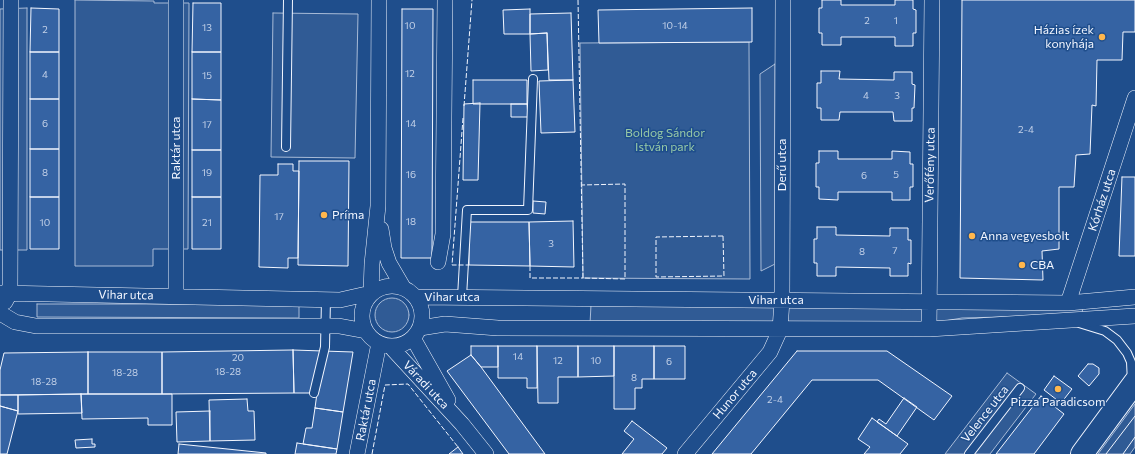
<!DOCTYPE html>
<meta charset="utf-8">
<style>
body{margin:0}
canvas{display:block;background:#1f4e8c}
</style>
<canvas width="1135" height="454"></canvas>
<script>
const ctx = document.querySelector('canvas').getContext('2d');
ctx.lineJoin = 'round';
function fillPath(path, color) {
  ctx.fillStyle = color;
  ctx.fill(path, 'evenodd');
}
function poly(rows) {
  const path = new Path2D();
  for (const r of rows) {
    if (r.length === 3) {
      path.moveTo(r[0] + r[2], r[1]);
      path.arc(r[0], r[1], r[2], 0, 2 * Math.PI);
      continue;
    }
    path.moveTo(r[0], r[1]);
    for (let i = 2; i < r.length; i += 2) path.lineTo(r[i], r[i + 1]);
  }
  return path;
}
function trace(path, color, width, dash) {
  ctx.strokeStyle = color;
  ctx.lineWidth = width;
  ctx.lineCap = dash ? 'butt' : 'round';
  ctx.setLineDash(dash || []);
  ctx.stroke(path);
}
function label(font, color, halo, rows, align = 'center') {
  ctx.font = font + ' Commissioner,sans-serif';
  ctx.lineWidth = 3;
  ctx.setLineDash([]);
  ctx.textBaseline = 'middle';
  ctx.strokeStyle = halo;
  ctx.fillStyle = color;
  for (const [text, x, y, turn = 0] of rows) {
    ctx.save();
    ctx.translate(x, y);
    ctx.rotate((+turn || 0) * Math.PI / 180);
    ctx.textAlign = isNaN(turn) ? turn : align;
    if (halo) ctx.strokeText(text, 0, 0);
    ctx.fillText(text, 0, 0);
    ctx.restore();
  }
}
const built = poly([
 [75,0,154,1,154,3,189,3,188,249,153,249,153,266,75,266,75,0],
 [27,8,27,250,0,250,0,9,27,8],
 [273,13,358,14,355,158,271,157,273,13],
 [749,42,750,279,583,278,580,43,749,42],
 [775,64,775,264,761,271,760,74,775,64],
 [392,315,17],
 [37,304,299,304,299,318,37,317,37,304],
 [591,305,1083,305,1082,315,962,318,915,326,590,324,591,305],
 [1007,373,1036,394,990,454,945,454,1007,373],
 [1135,404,1135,447,1130,454,1098,454,1135,404]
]);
fillPath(built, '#305b95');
trace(built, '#a8bbd7', 1);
const building = poly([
 [822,0,841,0,841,5,895,5,895,0,913,0,913,9,916,10,916,33,913,33,913,46,895,46,895,37,841,37,841,45,822,45,822,33,819,33,819,8,822,8,822,0],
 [962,0,1135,0,1135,32,1123,32,1122,60,1097,60,1096,106,1092,105,1090,154,1076,155,1074,187,1059,187,1059,249,1042,251,1043,280,960,278,962,0],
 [193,3,221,3,221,52,192,52,193,3],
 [31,8,59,9,59,52,30,52,31,8],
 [752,8,752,42,599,43,598,10,752,8],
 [402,9,433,9,432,258,401,258,402,9],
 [530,9,530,34,504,34,503,10,530,9],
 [571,13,573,80,549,80,547,33,530,34,530,14,571,13],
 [547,33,548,70,531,71,530,34,547,33],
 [30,52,59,52,59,99,30,99,30,52],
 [192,52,221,52,221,100,192,99,192,52],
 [821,71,840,71,839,79,894,80,894,72,912,72,912,84,915,85,914,108,912,108,912,121,894,121,893,112,840,112,839,120,821,120,821,108,817,108,817,83,821,83,821,71],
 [473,80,527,80,527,104,473,104,473,80],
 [573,80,575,132,541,133,539,81,573,80],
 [30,99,59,99,59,149,30,149,30,99],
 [192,99,221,100,221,150,192,150,192,99],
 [480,103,478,180,463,180,464,104,480,103],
 [511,104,527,104,528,117,511,117,511,104],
 [30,149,59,149,59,197,30,197,30,149],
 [192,150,221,150,221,197,192,197,192,150],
 [819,151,838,151,838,159,892,159,892,151,910,152,910,164,913,164,913,187,910,187,910,200,892,200,892,192,838,192,838,200,819,199,819,187,816,187,816,163,819,163,819,151],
 [299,161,349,161,348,266,298,265,299,161],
 [278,164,293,164,293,171,299,171,298,258,288,258,288,268,259,267,260,175,278,175,278,164],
 [1122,177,1135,177,1135,256,1119,256,1122,177],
 [30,197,59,197,59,249,30,249,30,197],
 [192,197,221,197,221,249,192,249,192,197],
 [533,201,546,202,545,214,533,213,533,201],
 [573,221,574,267,530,266,529,222,573,221],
 [469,222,529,222,530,266,469,265,469,222],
 [817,227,836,227,836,235,890,236,890,228,908,228,908,240,911,240,911,264,908,263,908,276,890,276,890,268,836,267,836,276,817,276,817,263,814,263,814,239,817,239,817,227],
 [471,346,498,346,498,367,481,367,471,355,471,346],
 [498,346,537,346,537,388,527,388,527,378,498,378,498,346],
 [537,346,578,346,578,377,558,377,558,403,538,403,537,346],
 [578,346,614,346,614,376,578,377,578,346],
 [614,346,654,346,654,379,642,379,642,388,635,388,635,409,614,409,614,346],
 [654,346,685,346,685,379,654,379,654,346],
 [293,350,294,393,162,394,162,352,293,350],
 [293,350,353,352,343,412,315,408,317,393,294,393,293,350],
 [797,351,887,351,952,396,934,420,878,380,812,380,751,454,712,454,797,351],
 [88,352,162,352,162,394,88,394,88,352],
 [88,352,88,394,0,395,0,370,4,353,88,352],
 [471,355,481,367,545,454,509,454,447,371,471,355],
 [1088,364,1093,364,1099,368,1099,374,1089,386,1078,376,1088,364],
 [1054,376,1072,389,1061,403,1044,390,1054,376],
 [81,394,82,413,18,414,18,395,81,394],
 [81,394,172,394,172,425,148,425,148,418,82,419,81,394],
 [0,395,18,395,18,411,0,406,0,395],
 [1041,396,1064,414,1034,454,996,454,1041,396],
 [904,398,917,407,897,436,877,422,879,419,886,424,904,398],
 [247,399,248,411,254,411,255,440,210,441,209,400,247,399],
 [0,406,18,411,7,454,0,454,0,406],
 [315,408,343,412,337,449,303,444,306,428,312,428,315,408],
 [210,411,210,441,177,442,176,412,210,411],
 [872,418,908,444,900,454,864,454,870,447,858,439,872,418],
 [632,421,667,448,662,454,622,454,634,439,624,431,632,421],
 [92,439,92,444,95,444,95,447,76,448,75,440,92,439],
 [297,443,337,449,336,454,295,454,297,443],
 [179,444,266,453,266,454,178,454,179,444],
 [458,447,463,454,449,454,458,447]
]);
fillPath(building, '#3563a3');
trace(building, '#f2f6ff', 1);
const service = poly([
 [286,147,288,0],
 [462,297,467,210,528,210,533,79],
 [1079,323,1105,331,1117,340,1127,353,1131,362,1132,382],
 [314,393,325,347,326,299],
 [969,454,1020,388]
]);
const minor = poly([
 [381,229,384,248,389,263,403,287],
 [438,262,443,234,445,0],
 [392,316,30],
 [0,293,340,300,371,293,372,264,378,206,379,0],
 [176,296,176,0],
 [417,297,1068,303,1135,297],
 [5,302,10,293,11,0],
 [1068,303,1135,98],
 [0,313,15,322,36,326,339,326,366,331],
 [420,328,445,324,498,328,929,329,1135,316],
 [929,329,932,0],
 [413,338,448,400],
 [390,346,462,424,486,454],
 [357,454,379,343],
 [685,454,770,352,780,330,782,300,783,0]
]);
const primary = poly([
 [1082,454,1135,382]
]);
trace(service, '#f2f6ff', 10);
trace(minor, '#f2f6ff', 16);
trace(primary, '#f2f6ff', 24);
trace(service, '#1f4e8c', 8);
trace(minor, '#1f4e8c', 15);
trace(primary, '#1f4e8c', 22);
trace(poly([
 [1106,454,1135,416],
 [1123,454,1135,437]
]), '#f2f6ff', 1);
trace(poly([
 [578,0,583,278,625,279,625,184,582,185],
 [464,106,472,0],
 [463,118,452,265,469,265],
 [723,236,724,276,656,277,656,237,723,236],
 [530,266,530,278,583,278],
 [372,454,385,385,408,384,458,447]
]), '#f2f6ff', 1, [5, 2]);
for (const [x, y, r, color] of [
 [1102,37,4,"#ffb74d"],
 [324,215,4,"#ffb74d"],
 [972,236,4,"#ffb74d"],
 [1022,265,4,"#ffb74d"],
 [1058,389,4,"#ffb74d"]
]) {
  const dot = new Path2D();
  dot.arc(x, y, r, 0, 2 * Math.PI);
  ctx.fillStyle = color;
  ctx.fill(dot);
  trace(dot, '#1f4e8c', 1.5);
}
label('10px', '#c3d1e8', null, [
 ["2",867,21],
 ["1",896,21],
 ["10",410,26],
 ["10-14",675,26],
 ["13",207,28],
 ["2",45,30],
 ["12",410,74],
 ["4",45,75],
 ["15",207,76],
 ["4",866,96],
 ["3",897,96],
 ["6",45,124],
 ["14",411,124],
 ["17",207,125],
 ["2-4",1026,130],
 ["8",45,173],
 ["19",207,173],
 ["16",411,175],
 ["5",896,175],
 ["6",864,176],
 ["17",279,217],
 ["18",411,222],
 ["10",45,223],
 ["21",207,223],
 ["3",551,244],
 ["7",895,251],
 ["8",862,252],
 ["14",518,357],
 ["20",238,358],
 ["12",558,361],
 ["10",596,361],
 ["6",669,362],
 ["18-28",228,372],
 ["18-28",125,373],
 ["8",634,378],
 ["18-28",44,382],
 ["2-4",775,400]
]);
label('12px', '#f2f6ff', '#1f4e8c', [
 ["Házias ízek",1094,30,"right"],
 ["konyhája",1094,44,"right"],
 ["Príma",332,215],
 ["Anna vegyesbolt",980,236],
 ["CBA",1030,265],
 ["Pizza Paradicsom",1058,402,"center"]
], 'left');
label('12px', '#97c8a6', '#1f4e8c', [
 ["Boldog Sándor",665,133],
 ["István park",665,147]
]);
label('12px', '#f2f6ff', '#1f4e8c', [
 ["Raktár utca",176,148,-90],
 ["Derű utca",782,165,-90],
 ["Verőfény utca",930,165,-89],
 ["Kórház utca",1102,200,-72],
 ["Vihar utca",126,295,1],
 ["Vihar utca",452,297],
 ["Vihar utca",776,300],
 ["Váradi utca",426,385,47],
 ["Hunor utca",735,394,-50],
 ["Raktár utca",366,410,-79],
 ["Velence utca",985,414,-52]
]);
</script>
